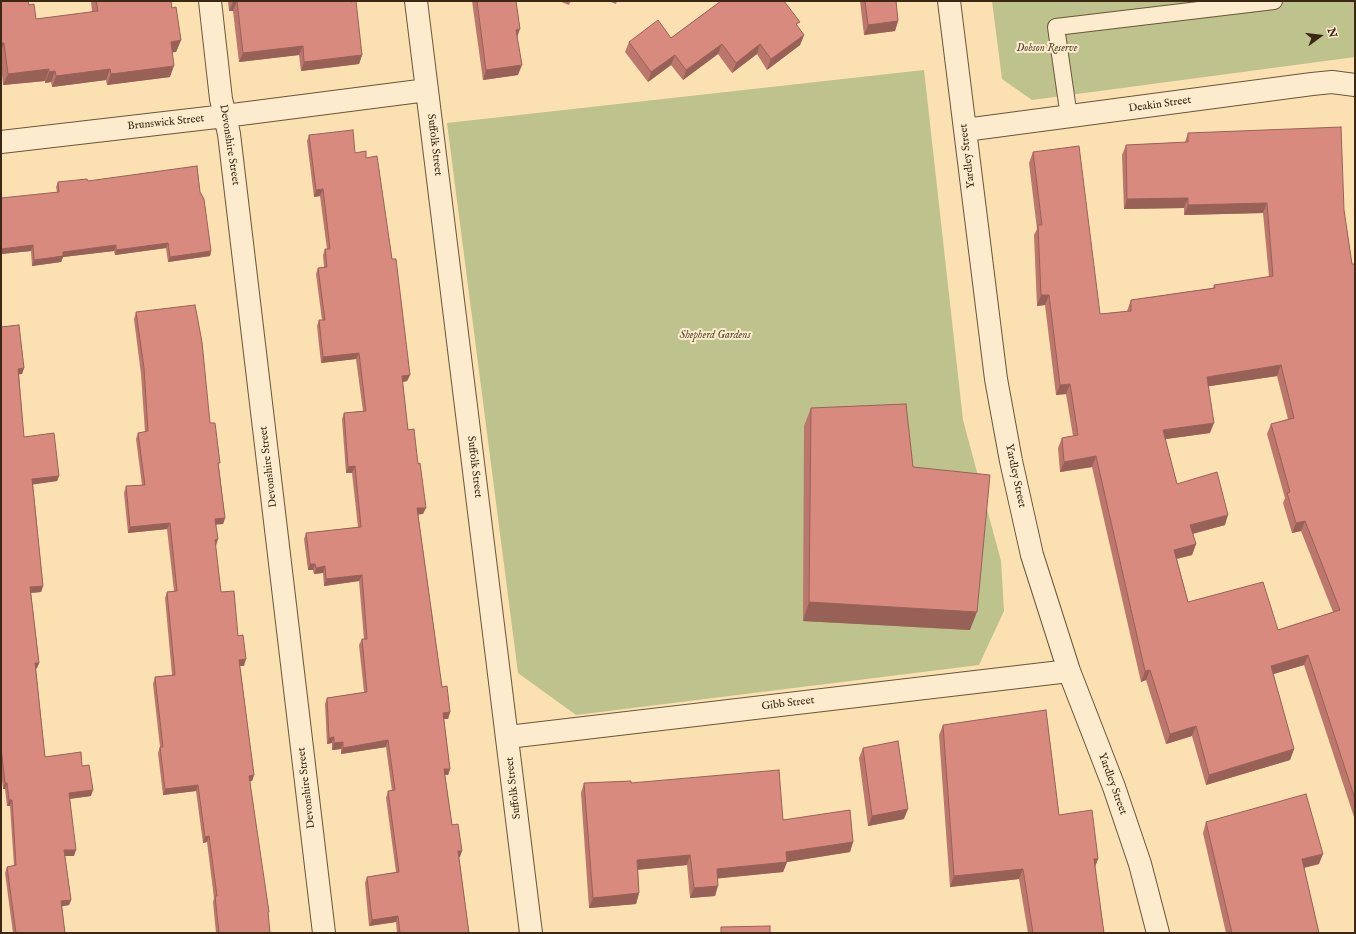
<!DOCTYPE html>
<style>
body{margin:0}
#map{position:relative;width:1356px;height:934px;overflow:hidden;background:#fbe0b2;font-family:"IM FELL English",serif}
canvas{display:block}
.frame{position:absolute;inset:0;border:2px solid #3a2714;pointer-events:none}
.north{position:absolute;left:1300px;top:16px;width:40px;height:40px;-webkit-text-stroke:3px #fcebcd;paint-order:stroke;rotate:75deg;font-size:11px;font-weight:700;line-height:16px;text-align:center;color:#3a2714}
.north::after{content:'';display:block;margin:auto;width:14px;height:18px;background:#3a2714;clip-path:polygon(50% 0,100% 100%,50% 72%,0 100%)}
</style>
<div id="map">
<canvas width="1356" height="934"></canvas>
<div class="frame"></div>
<div class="north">N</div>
</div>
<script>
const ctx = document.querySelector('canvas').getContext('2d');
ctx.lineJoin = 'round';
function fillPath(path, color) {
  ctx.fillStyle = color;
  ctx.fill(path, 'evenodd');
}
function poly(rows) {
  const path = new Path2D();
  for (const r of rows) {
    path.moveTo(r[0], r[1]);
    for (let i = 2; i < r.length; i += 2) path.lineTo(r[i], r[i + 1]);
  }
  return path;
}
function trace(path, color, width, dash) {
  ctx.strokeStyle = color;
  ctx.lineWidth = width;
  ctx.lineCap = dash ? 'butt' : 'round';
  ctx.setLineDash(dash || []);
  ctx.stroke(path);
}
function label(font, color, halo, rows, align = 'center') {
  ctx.font = font + ' "IM FELL English",serif';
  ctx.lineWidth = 4;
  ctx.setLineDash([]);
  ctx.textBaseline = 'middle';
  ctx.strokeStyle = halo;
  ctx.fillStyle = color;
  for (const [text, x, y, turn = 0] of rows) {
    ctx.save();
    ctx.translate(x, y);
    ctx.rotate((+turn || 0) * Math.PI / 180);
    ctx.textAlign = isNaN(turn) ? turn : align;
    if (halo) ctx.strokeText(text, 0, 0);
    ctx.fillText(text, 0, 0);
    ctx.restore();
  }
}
fillPath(poly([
 [992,1,1355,1,1355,57,1032,100,1002,79],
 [924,70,963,420,1001,561,1004,611,979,665,576,715,518,673,447,123]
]), '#bec28c');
const service = poly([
 [1069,117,1056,27,1274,1]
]);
const minor = poly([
 [210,1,221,99,229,134,324,933],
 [416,1,531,933],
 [949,1,996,379,1011,461,1032,555,1069,671,1114,787,1140,864,1158,933],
 [965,130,1312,84,1332,82,1355,85],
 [1,142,225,116,427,90],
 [508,737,1069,671]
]);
trace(service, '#6a553c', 18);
trace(minor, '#6a553c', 24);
trace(service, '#fcebcd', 16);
trace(minor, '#fcebcd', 22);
fillPath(poly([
 [1,1,29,5,36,19,92,12,91,1,171,1,172,8,181,40,176,52,172,52,170,77,107,85,106,80,52,87,51,82,45,83,45,81,3,85,1,64],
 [228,1,351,1,362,55,359,64,301,71,299,55,239,62,233,11,229,11],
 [472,1,516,1,518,75,483,80],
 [559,1,571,1,569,5],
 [608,1,617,1,616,4],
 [720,1,784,1,798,27,804,35,800,45,767,70,757,54,732,73,718,54,683,80,671,65,648,82,625,52,629,42,671,38,721,1],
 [860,1,896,1,898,21,895,31,864,35],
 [1188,133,1344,210,1352,264,1355,264,1355,820,1304,665,1273,674,1294,749,1290,760,1206,785,1192,736,1166,744,1146,680,1141,682,1092,467,1060,472,1058,448,1062,438,1073,436,1066,394,1056,395,1045,305,1037,306,1034,235,1037,229,1029,163,1033,152,1100,314,1127,311,1131,300,1213,288,1214,285,1269,277,1263,213,1184,215,1184,208,1124,209,1122,155,1126,145,1185,142],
 [1277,376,1288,419,1271,424,1267,434,1285,498,1283,503,1292,533,1301,531,1333,612,1278,630,1188,602,1177,559,1192,555,1196,544,1193,534,1225,525,1177,484,1165,439,1210,433,1209,386],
 [309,135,355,153,366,158,392,259,410,375,407,381,402,382,408,430,423,514,418,514,442,687,450,712,448,719,444,719,450,769,448,775,445,775,452,825,460,857,459,857,469,933,397,933,396,922,369,926,365,883,367,877,396,872,386,798,388,791,392,791,386,747,341,754,341,749,332,750,332,743,327,744,325,704,327,698,364,692,359,645,362,639,364,639,359,581,324,586,323,573,314,574,313,570,308,570,304,539,306,533,358,527,352,473,346,473,342,419,344,413,363,411,356,359,321,363,317,326,319,320,322,320,316,274,318,268,324,267,323,255,325,249,327,249,320,196,314,197,307,141],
 [88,181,200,192,211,251,210,256,168,262,166,248,115,255,114,251,63,257,61,262,32,266,31,251,1,254,57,192,56,187,58,182],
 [136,312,210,423,219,467,225,518,223,524,216,524,215,546,221,592,238,636,244,666,240,666,254,775,252,781,250,781,270,933,216,933,213,902,214,898,207,842,203,843,196,791,163,795,158,753,160,747,153,684,155,677,172,675,165,598,167,592,174,591,167,529,128,533,124,493,126,486,142,485,136,439,138,433,145,432,141,374,134,319],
 [1,327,24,368,22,374,19,374,24,437,59,476,57,481,33,484,43,586,41,592,31,593,39,663,37,668,36,669,45,757,82,766,91,796,70,799,74,856,65,856,71,900,69,905,62,906,65,933,13,933,5,873,7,867,14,866,10,806,7,806,5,789,3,789,1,770],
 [811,408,913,467,970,630,803,621,804,426],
 [943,725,1059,815,1098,859,1095,867,1104,933,1028,933,1019,879,950,887,939,735],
 [863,748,904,819,868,826,859,758],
 [584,783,631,783,853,842,850,852,787,862,783,872,718,878,715,896,690,898,687,865,638,870,639,893,636,904,589,908,581,793],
 [1206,822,1319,864,1304,868,1319,933,1226,933,1203,833]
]), '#bb776c');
fillPath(poly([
 [237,1,233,11,229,11,233,2],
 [898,21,895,31,864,35,868,25],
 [520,29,516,40,516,30],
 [804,35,800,45,767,70,771,59],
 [181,40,176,52,167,53,171,42],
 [1,43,4,43,1,51],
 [722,44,718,54,683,80,686,70],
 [760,44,757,54,732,73,736,63],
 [303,46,299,55,239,62,243,53],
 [362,55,359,64,301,71,304,62],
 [675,55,671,65,648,82,651,72],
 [522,65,518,75,483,80,486,70],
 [174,66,170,77,107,85,111,74],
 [49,69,45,81,3,85,8,74],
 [110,69,106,80,52,87,56,76],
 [55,71,51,82,45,83,49,72],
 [323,189,320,196,314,197,316,190],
 [1188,198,1184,208,1124,209,1127,199],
 [1267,203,1263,213,1184,215,1188,205],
 [168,243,166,248,115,255,116,250],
 [33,245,31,251,1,254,1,249],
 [116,245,114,251,63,257,61,262,32,266,34,260,63,252],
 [211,251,210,256,168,262,170,257],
 [1041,295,1049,295,1045,305,1037,306],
 [359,353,356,359,321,363,323,357],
 [1281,365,1277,376,1204,387,1207,377],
 [24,368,22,374,16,375,18,369],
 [410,375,407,381,399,383,402,376],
 [1070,384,1066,394,1056,395,1060,385],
 [1214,423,1210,433,1159,440,1163,430],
 [1096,456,1092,467,1060,472,1064,462],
 [355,466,352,473,346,473,348,467],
 [59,476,57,481,30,485,32,479],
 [417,508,426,508,423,514,415,515],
 [1228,515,1225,525,1187,535,1190,525],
 [225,518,223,524,213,525,215,519],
 [1305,521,1301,531,1292,533,1296,523],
 [170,523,167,529,128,533,130,527],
 [218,539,216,546,215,540],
 [1196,544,1192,555,1171,560,1174,550],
 [310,564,315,564,313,570,308,570],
 [325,566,323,573,314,574,316,568],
 [362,575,359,581,324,586,326,579],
 [43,586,41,592,28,593,30,587],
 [809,602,977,612,970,630,803,621],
 [1308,655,1304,665,1267,676,1271,666],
 [246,659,244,666,237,666,239,660],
 [35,663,39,663,37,668,33,669],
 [1150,670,1146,680,1141,682,1145,671],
 [450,712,448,719,440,719,443,713],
 [1196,726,1192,736,1166,744,1170,734],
 [334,737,332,743,327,744,329,738],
 [388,740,386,747,341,754,343,748],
 [343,742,341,749,332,750,334,743],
 [1294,749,1290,760,1206,785,1209,775],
 [444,769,450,769,448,775,442,775],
 [254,775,252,781,247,782,249,776],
 [5,783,7,783,5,789,3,789],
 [198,785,196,791,163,795,165,789],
 [93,790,91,796,67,799,69,793],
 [9,800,12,800,10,806,7,806],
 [908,809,904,819,868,826,872,816],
 [209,836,207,842,203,843,205,837],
 [853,842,850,852,787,862,783,872,713,879,717,869,786,852],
 [64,850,76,850,74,856,62,856],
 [458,851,462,851,460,857,456,857],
 [1323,854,1319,864,1298,869,1302,859],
 [690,855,687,865,633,870,637,860],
 [1094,859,1098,859,1094,869],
 [1023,869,1019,879,950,887,954,876],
 [718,886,715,896,690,898,694,888],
 [639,893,636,904,589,908,593,898],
 [71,900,69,905,59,907,61,901],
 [398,916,396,922,369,926,372,920]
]), '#986158');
const building = poly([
 [1,1,28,1,29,5,34,4,36,19,98,11,96,1,171,1,172,8,176,7,181,40,171,42,174,66,111,74,110,69,56,76,55,71,49,72,49,69,8,74,4,43,1,43,1,1],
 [233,1,351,1,351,2,356,1,362,55,304,62,303,46,243,53,237,1,233,2,233,1],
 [477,1,516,1,520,29,516,30,522,65,486,70,477,1],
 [721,1,784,1,800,22,796,24,804,35,771,59,760,44,736,63,722,44,686,70,675,55,651,72,629,42,658,20,671,38,721,1],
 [865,1,896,1,898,21,868,25,865,1],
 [1341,127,1344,210,1352,264,1355,264,1355,799,1308,655,1271,666,1294,749,1209,775,1196,726,1170,734,1150,670,1145,671,1096,456,1064,462,1062,438,1078,435,1070,384,1060,385,1049,295,1041,295,1038,225,1042,225,1033,152,1079,146,1100,314,1131,311,1131,300,1215,288,1214,285,1273,276,1267,203,1188,205,1188,198,1127,199,1126,145,1188,142,1188,133,1341,127],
 [1281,365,1294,418,1271,424,1290,492,1287,493,1296,523,1305,521,1340,610,1278,630,1263,582,1188,602,1174,550,1196,544,1190,525,1228,515,1217,472,1177,484,1163,430,1214,423,1207,377,1281,365],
 [353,130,355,153,366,151,366,158,377,156,392,259,396,259,410,375,402,376,408,430,414,429,418,464,420,463,426,508,417,508,442,687,447,686,450,712,443,713,450,769,444,769,452,825,458,824,462,851,458,851,469,933,400,933,398,916,372,920,367,877,399,872,388,791,395,790,388,740,343,748,343,742,334,743,334,737,329,738,327,698,367,692,362,639,367,639,362,575,326,579,325,566,316,568,315,564,310,564,306,533,361,527,355,466,348,467,344,413,366,411,359,353,323,357,319,320,325,320,318,268,327,267,325,249,330,249,323,189,316,190,309,135,353,130],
 [197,166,200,192,204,199,211,251,170,257,168,243,116,250,116,245,63,252,63,256,34,260,33,245,1,249,1,198,59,192,58,182,87,179,88,181,197,166],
 [195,305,202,342,210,423,215,423,220,463,218,463,225,518,215,519,218,539,215,540,221,592,234,591,238,636,243,635,246,659,239,660,254,775,249,776,269,912,268,912,270,933,219,933,215,896,217,896,209,836,205,837,198,785,165,789,160,747,163,747,155,677,175,675,167,592,177,591,170,523,130,527,126,486,145,485,138,433,148,431,144,368,136,312,195,305],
 [19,325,24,368,18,369,24,437,54,433,59,476,32,479,43,586,30,587,39,663,35,663,45,757,81,752,82,766,89,765,93,790,69,793,76,850,64,850,71,900,61,901,65,933,16,933,7,867,16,865,12,800,9,800,7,783,5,783,1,747,1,327,19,325],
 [906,404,913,467,990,475,977,612,809,602,811,408,906,404],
 [1046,710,1059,815,1092,810,1098,859,1094,859,1104,933,1033,933,1023,869,954,876,943,725,1046,710],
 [898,741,908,809,872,816,863,748,898,741],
 [779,770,783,820,850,810,853,842,786,852,787,862,717,869,718,886,694,888,690,855,637,860,639,893,593,898,584,783,631,781,631,783,779,770],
 [1306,794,1323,854,1302,859,1319,933,1232,933,1206,822,1306,794],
 [770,926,770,933,721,933,721,927,770,926]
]);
fillPath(building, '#d98a7e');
trace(building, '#986158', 1);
label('italic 11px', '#5b4e32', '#fcebcd', [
 ["Dobson Reserve",1047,49],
 ["Shepherd Gardens",715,336]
]);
label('11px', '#3a2714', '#fcebcd', [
 ["Deakin Street",1160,105,-8],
 ["Brunswick Street",166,123,-6],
 ["Devonshire Street",229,145,81],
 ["Suffolk Street",434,145,83],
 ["Yardley Street",968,156,-97],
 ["Devonshire Street",269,467,-97],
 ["Suffolk Street",474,467,83],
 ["Yardley Street",1015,476,78],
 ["Gibb Street",788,704,-7],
 ["Yardley Street",1112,784,70],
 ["Devonshire Street",307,788,-97],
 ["Suffolk Street",514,788,-97]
]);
</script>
